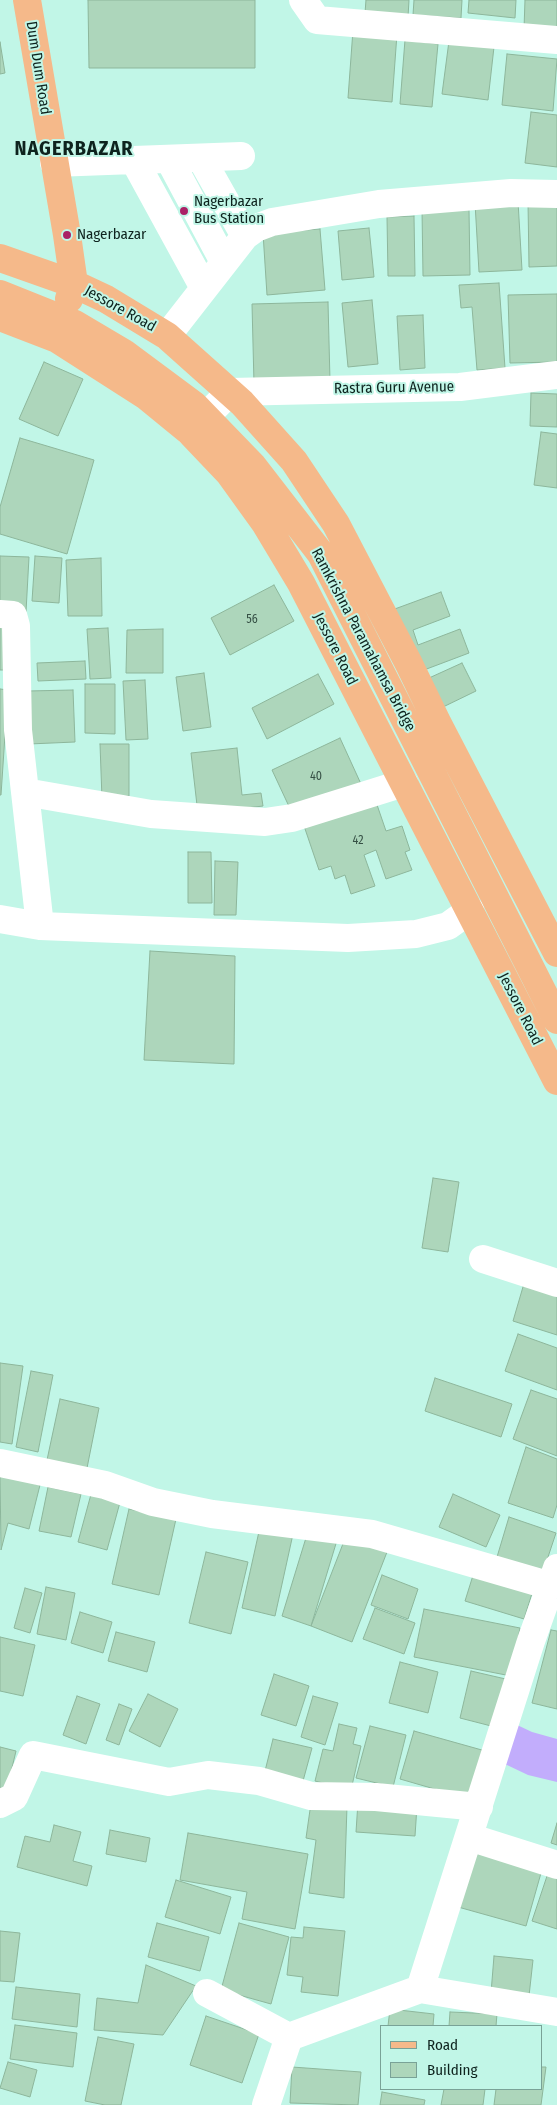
<!DOCTYPE html>
<style>
body{margin:0}
#map{position:relative;width:557px;height:2105px;overflow:hidden;background:#c1f6e7;font-family:"Fira Sans Condensed",sans-serif}
canvas{display:block}
.legend{position:absolute;left:380px;top:2025px;width:162px;height:65px;box-sizing:border-box;background:#c1f6e7;border:1px solid #79a297;margin:0;padding:6px 9px;list-style:none;font-size:15px;color:#0e231e}
.legend li{display:flex;align-items:center;gap:10px;height:25px}
.legend b{width:25px;border:1px solid #79a297}
</style>
<div id="map">
<canvas width="557" height="2105"></canvas>
<ul class="legend">
<li><b style="height:6px;background:#f5b98a"></b>Road</li>
<li><b style="height:14px;background:#add6bb"></b>Building</li>
</ul>
</div>
<script>
const ctx = document.querySelector('canvas').getContext('2d');
ctx.lineJoin = 'round';
function fillPath(path, color) {
  ctx.fillStyle = color;
  ctx.fill(path, 'evenodd');
}
function poly(rows) {
  const path = new Path2D();
  for (const r of rows) {
    path.moveTo(r[0], r[1]);
    for (let i = 2; i < r.length; i += 2) path.lineTo(r[i], r[i + 1]);
  }
  return path;
}
function trace(path, color, width, dash) {
  ctx.strokeStyle = color;
  ctx.lineWidth = width;
  ctx.lineCap = dash ? 'butt' : 'round';
  ctx.setLineDash(dash || []);
  ctx.stroke(path);
}
function label(font, color, halo, rows, align = 'center') {
  ctx.font = font + ' "Fira Sans Condensed",sans-serif';
  ctx.lineWidth = 4;
  ctx.setLineDash([]);
  ctx.textBaseline = 'middle';
  ctx.strokeStyle = halo;
  ctx.fillStyle = color;
  for (const [text, x, y, turn = 0] of rows) {
    ctx.save();
    ctx.translate(x, y);
    ctx.rotate((+turn || 0) * Math.PI / 180);
    ctx.textAlign = isNaN(turn) ? turn : align;
    if (halo) ctx.strokeText(text, 0, 0);
    ctx.fillText(text, 0, 0);
    ctx.restore();
  }
}
fillPath(poly([
 [515,1724,532,1732,557,1739,557,1782,528,1775,507,1765,496,1768]
]), '#c2adfc');
const building = poly([
 [88,0,255,0,255,68,89,68,88,0],
 [366,0,409,0,408,17,365,13,366,0],
 [414,0,462,0,461,18,413,15,414,0],
 [469,0,516,0,515,18,468,13,469,0],
 [525,0,557,0,557,31,524,29,525,0],
 [353,30,397,34,392,102,348,98,353,30],
 [405,40,438,44,432,107,400,104,405,40],
 [449,41,494,47,488,100,442,94,449,41],
 [0,42,5,73,0,74,0,42],
 [507,54,557,59,553,111,502,105,507,54],
 [531,112,557,115,557,167,525,163,531,112],
 [518,201,522,270,479,272,475,203,518,201],
 [557,201,557,266,529,267,528,202,557,201],
 [469,209,470,275,423,276,422,210,469,209],
 [414,216,415,276,388,276,387,217,414,216],
 [369,228,374,277,342,280,338,231,369,228],
 [320,229,325,290,267,295,263,233,320,229],
 [499,283,505,368,477,370,472,307,461,308,459,285,499,283],
 [557,294,557,362,510,363,508,295,557,294],
 [372,300,378,364,348,367,342,303,372,300],
 [328,302,330,381,254,384,252,304,328,302],
 [423,315,425,368,400,370,397,316,423,315],
 [44,362,83,379,58,436,19,419,44,362],
 [531,393,557,394,557,427,530,426,531,393],
 [541,432,557,434,557,488,534,485,541,432],
 [20,438,94,460,67,554,0,534,0,507,20,438],
 [0,556,29,557,26,612,0,611,0,556],
 [35,556,62,558,59,603,32,601,35,556],
 [101,558,102,616,68,616,66,560,101,558],
 [274,585,294,621,230,655,211,618,274,585],
 [441,592,450,616,413,630,418,645,460,629,469,653,416,673,392,610,441,592],
 [0,621,11,621,10,670,0,670,0,621],
 [108,628,111,678,90,679,87,629,108,628],
 [163,629,163,673,126,673,127,630,163,629],
 [85,661,86,679,38,681,37,663,85,661],
 [462,663,476,691,443,707,429,678,462,663],
 [204,673,211,727,183,731,176,677,204,673],
 [318,674,334,704,267,739,252,708,318,674],
 [145,680,148,739,126,740,123,681,145,680],
 [85,684,115,684,115,734,85,733,85,684],
 [0,689,8,690,1,795,0,795,0,689],
 [73,690,75,742,29,744,28,691,73,690],
 [340,738,361,784,293,815,272,770,340,738],
 [100,744,129,744,129,796,102,799,100,744],
 [237,748,242,795,261,793,263,806,198,814,191,753,237,748],
 [374,796,386,831,402,826,410,850,405,852,412,870,386,879,376,850,364,855,375,886,351,894,345,875,335,879,331,866,319,870,302,820,374,796],
 [188,852,211,852,212,903,188,903,188,852],
 [215,861,238,862,236,915,214,915,215,861],
 [150,951,235,956,234,1064,144,1060,150,951],
 [433,1178,459,1182,448,1252,422,1248,433,1178],
 [525,1280,557,1290,557,1335,513,1321,525,1280],
 [518,1334,557,1348,557,1390,505,1371,518,1334],
 [0,1363,23,1366,12,1444,0,1442,0,1363],
 [31,1371,53,1375,38,1452,16,1447,31,1371],
 [435,1378,512,1404,501,1437,425,1411,435,1378],
 [531,1390,557,1399,557,1456,513,1439,531,1390],
 [60,1399,99,1408,87,1468,47,1460,60,1399],
 [526,1447,557,1459,557,1505,553,1518,508,1503,526,1447],
 [0,1474,40,1485,29,1529,8,1523,1,1550,0,1474],
 [48,1487,81,1494,71,1537,39,1531,48,1487],
 [93,1487,122,1495,107,1550,78,1542,93,1487],
 [453,1494,500,1515,486,1547,439,1527,453,1494],
 [129,1509,176,1519,159,1595,112,1584,129,1509],
 [509,1517,556,1533,543,1572,497,1557,509,1517],
 [260,1527,293,1534,275,1616,242,1608,260,1527],
 [309,1528,338,1537,311,1626,282,1616,309,1528],
 [346,1536,387,1552,352,1642,311,1626,346,1536],
 [206,1552,248,1562,231,1634,189,1623,206,1552],
 [475,1569,534,1587,524,1619,465,1601,475,1569],
 [382,1575,418,1589,408,1619,371,1605,382,1575],
 [46,1587,75,1593,66,1640,37,1634,46,1587],
 [25,1588,42,1593,30,1633,14,1628,25,1588],
 [375,1608,415,1623,404,1654,363,1639,375,1608],
 [424,1609,520,1628,511,1676,414,1657,424,1609],
 [80,1612,112,1622,103,1653,71,1643,80,1612],
 [551,1630,557,1631,557,1709,532,1703,551,1630],
 [116,1632,155,1642,147,1672,108,1661,116,1632],
 [0,1637,35,1645,23,1696,0,1691,0,1637],
 [400,1662,438,1672,428,1713,389,1703,400,1662],
 [471,1671,510,1680,499,1728,460,1718,471,1671],
 [274,1674,309,1686,296,1726,261,1715,274,1674],
 [148,1694,178,1709,160,1747,129,1731,148,1694],
 [77,1696,100,1704,86,1744,63,1735,77,1696],
 [313,1696,338,1703,325,1745,301,1737,313,1696],
 [119,1704,132,1709,119,1745,106,1740,119,1704],
 [339,1724,357,1728,353,1744,361,1746,351,1790,315,1781,323,1749,333,1751,339,1724],
 [370,1726,406,1735,393,1787,356,1778,370,1726],
 [414,1731,489,1752,476,1801,400,1779,414,1731],
 [273,1739,312,1748,303,1781,265,1771,273,1739],
 [0,1747,16,1751,5,1797,0,1795,0,1747],
 [358,1802,417,1806,415,1836,356,1832,358,1802],
 [311,1803,347,1806,344,1898,309,1893,316,1840,306,1838,311,1803],
 [557,1823,557,1845,551,1843,557,1823],
 [54,1825,81,1832,73,1861,92,1866,87,1886,17,1867,25,1836,50,1842,54,1825],
 [110,1830,150,1838,146,1862,106,1854,110,1830],
 [188,1833,308,1854,295,1929,242,1919,247,1892,180,1880,188,1833],
 [475,1847,543,1866,526,1926,458,1907,475,1847],
 [550,1867,557,1869,557,1929,532,1921,550,1867],
 [176,1880,231,1897,220,1934,165,1917,176,1880],
 [157,1923,209,1937,200,1971,148,1957,157,1923],
 [239,1923,289,1937,271,2004,221,1990,239,1923],
 [304,1927,345,1931,338,1996,301,1992,303,1977,287,1975,291,1937,303,1938,304,1927],
 [0,1931,20,1933,14,1982,0,1981,0,1931],
 [494,1956,533,1960,529,1996,491,1993,494,1956],
 [146,1965,196,1986,163,2035,94,2030,97,1998,138,2003,146,1965],
 [16,1987,80,1994,77,2027,12,2019,16,1987],
 [390,2009,434,2014,433,2026,388,2026,390,2009],
 [450,2012,497,2014,496,2026,449,2026,450,2012],
 [206,2016,259,2034,242,2083,190,2065,206,2016],
 [15,2025,77,2033,73,2067,10,2059,15,2025],
 [98,2037,134,2044,121,2105,105,2105,85,2101,98,2037],
 [8,2062,37,2070,30,2097,0,2088,8,2062],
 [292,2067,361,2072,358,2105,290,2103,292,2067],
 [541,2067,546,2067,541,2105,494,2105,496,2089,541,2089,541,2067],
 [444,2089,485,2089,483,2105,441,2105,444,2089],
 [382,2092,425,2100,424,2105,380,2105,382,2092]
]);
fillPath(building, '#add6bb');
trace(building, '#8db69b', 1);
trace(poly([
 [303,0,317,20,557,40],
 [201,158,245,236],
 [169,159,224,262],
 [134,160,204,288],
 [54,163,241,156],
 [167,336,245,236,256,228,272,222,379,204,511,193,557,194],
 [190,432,230,392,460,387,557,375],
 [0,614,13,615,16,626,18,730,25,792,151,814,265,822,292,818,404,783],
 [25,792,40,926],
 [0,919,40,926,348,938,416,934,448,926,470,910],
 [483,1259,557,1283],
 [0,1463,105,1485,153,1502,212,1514,372,1534,551,1586],
 [0,1804,14,1797,33,1755,169,1782,208,1775,259,1781,311,1796,376,1797,479,1807],
 [469,1837,557,1865],
 [420,1989,557,2012],
 [207,1993,289,2037],
 [266,2105,289,2037,420,1989,531,1641,557,1568]
]), '#fff', 28);
trace(poly([
 [27,0,67,235,74,284,69,299],
 [0,258,74,284,106,299,167,336,242,403,294,461,336,524,409,664,438,724,557,953],
 [0,294,75,324,124,353,194,405,253,466,321,554,557,1020],
 [0,317,57,339,146,396,190,432,229,473,265,523,301,583,557,1081]
]), '#f5b98a', 28);
for (const [x, y, r, color] of [
 [184,211,5,"#aa2166"],
 [67,235,5,"#aa2166"]
]) {
  const dot = new Path2D();
  dot.arc(x, y, r, 0, 2 * Math.PI);
  ctx.fillStyle = color;
  ctx.fill(dot);
  trace(dot, '#c1f6e7', 2);
}
label('12px', '#365045', null, [
 ["56",252,620],
 ["40",316,777],
 ["42",358,841]
]);
label('15px', '#0e231e', '#c1f6e7', [
 ["Dum Dum Road",38,68,81],
 ["Jessore Road",120,309,29],
 ["Rastra Guru Avenue",394,388,-1],
 ["Ramkrishna Paramahamsa Bridge",363,640,62],
 ["Jessore Road",335,649,63],
 ["Jessore Road",520,1009,63]
]);
label('15px', '#0e231e', '#c1f6e7', [
 ["Nagerbazar",194,202],
 ["Bus Station",194,219],
 ["Nagerbazar",77,235]
], 'left');
ctx.letterSpacing = '1px';
label('bold 20px', '#0e231e', '#c1f6e7', [
 ["NAGERBAZAR",74,149]
]);
ctx.letterSpacing = '0px';
</script>
